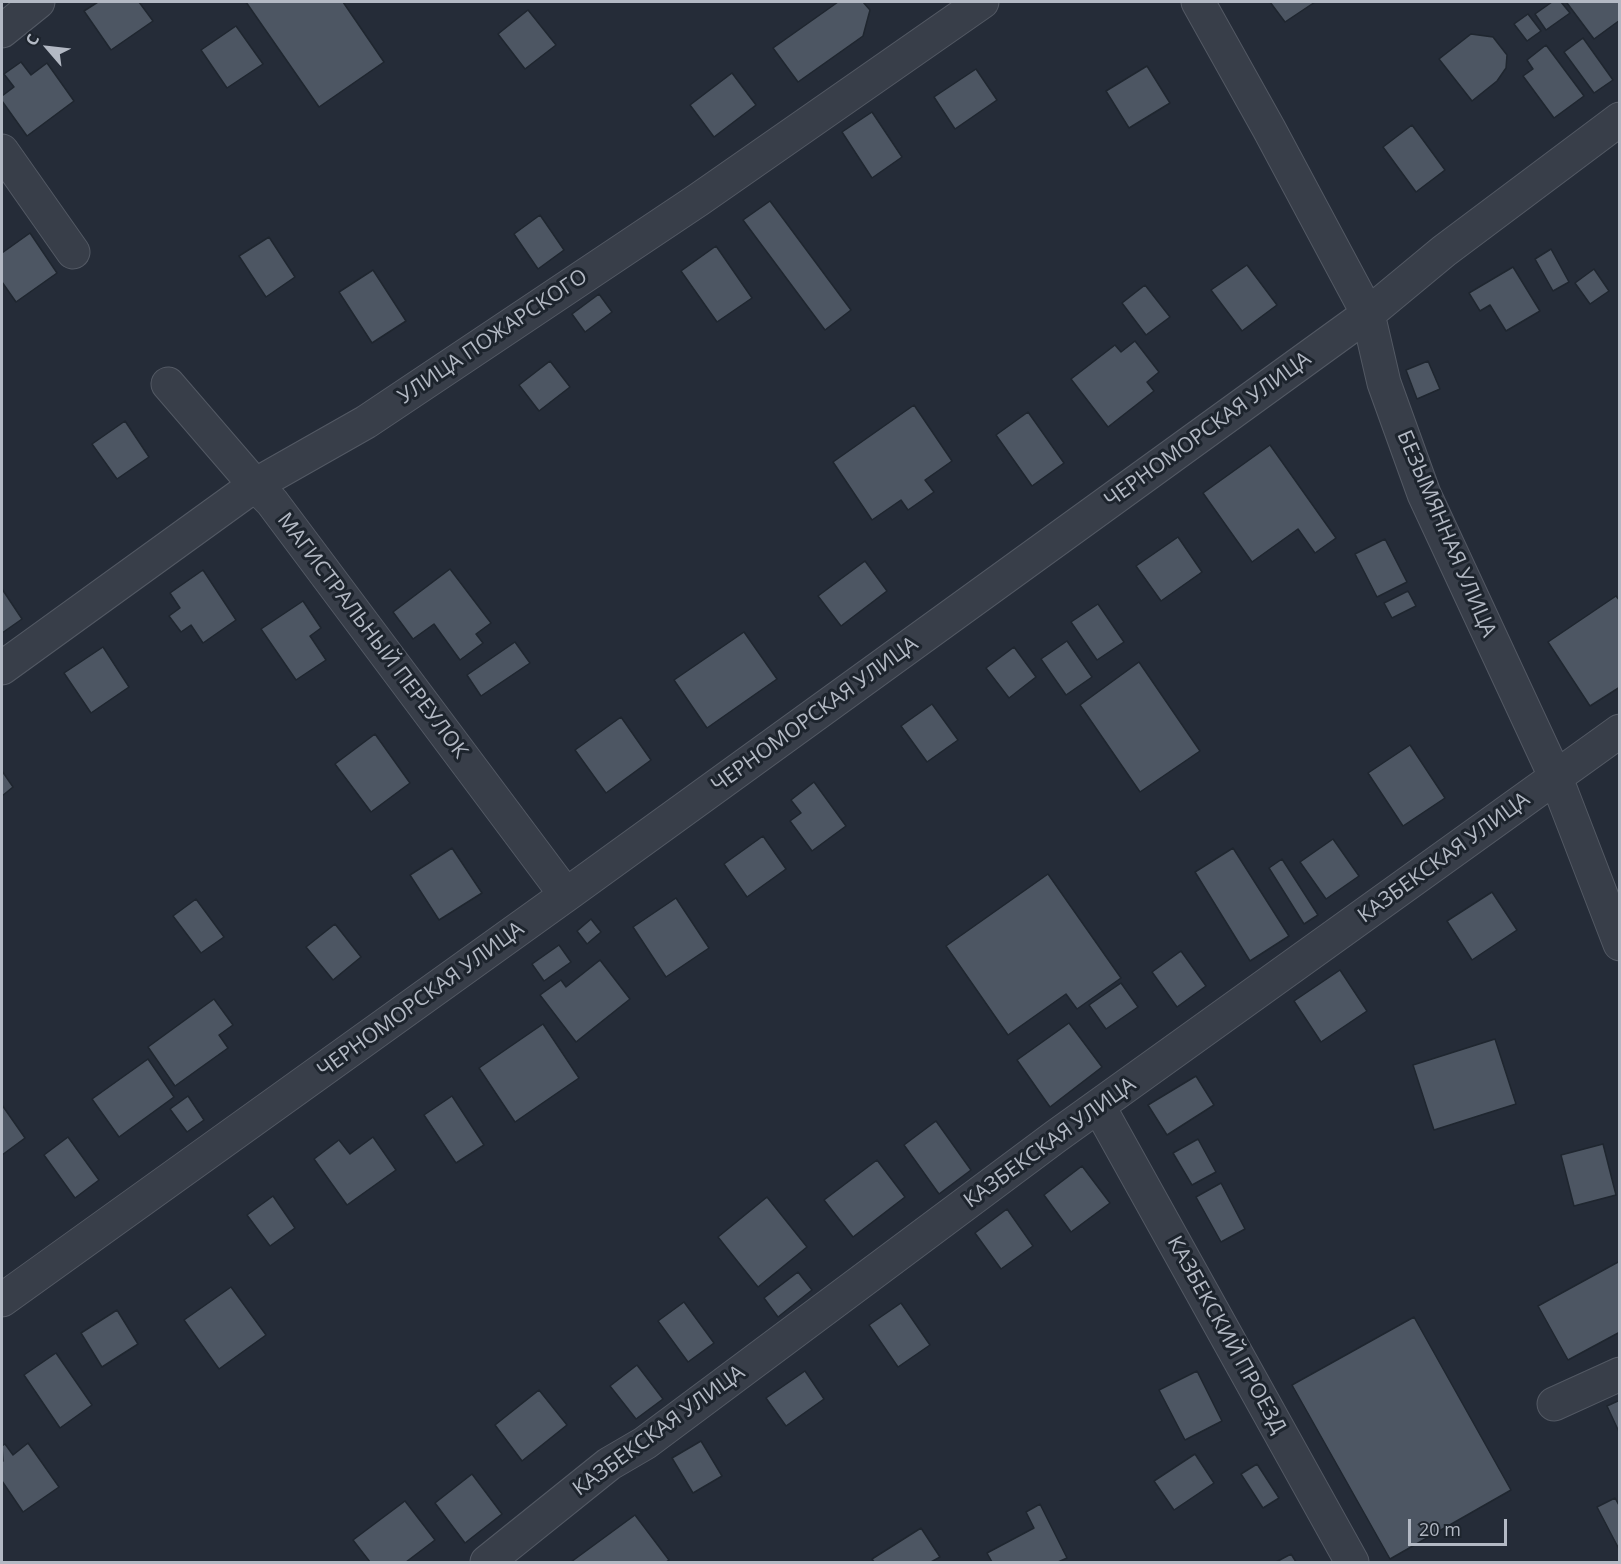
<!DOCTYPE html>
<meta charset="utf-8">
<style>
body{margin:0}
#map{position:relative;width:1621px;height:1564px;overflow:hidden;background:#252c38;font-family:"Open Sans",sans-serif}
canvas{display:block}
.frame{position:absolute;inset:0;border:3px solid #b3b9c4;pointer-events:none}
.north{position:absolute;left:18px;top:18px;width:60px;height:60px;-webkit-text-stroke:4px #1d242d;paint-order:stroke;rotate:298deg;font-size:16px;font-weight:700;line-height:24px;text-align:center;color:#b3b9c4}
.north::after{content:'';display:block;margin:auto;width:21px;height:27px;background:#b3b9c4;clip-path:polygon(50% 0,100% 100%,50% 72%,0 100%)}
.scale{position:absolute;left:1408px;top:1519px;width:99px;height:27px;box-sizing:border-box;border:3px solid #b3b9c4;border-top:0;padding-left:8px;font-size:18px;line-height:21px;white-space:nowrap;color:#b3b9c4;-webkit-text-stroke:4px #1d242d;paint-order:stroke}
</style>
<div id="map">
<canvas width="1621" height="1564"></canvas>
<div class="frame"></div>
<div class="north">С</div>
<div class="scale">20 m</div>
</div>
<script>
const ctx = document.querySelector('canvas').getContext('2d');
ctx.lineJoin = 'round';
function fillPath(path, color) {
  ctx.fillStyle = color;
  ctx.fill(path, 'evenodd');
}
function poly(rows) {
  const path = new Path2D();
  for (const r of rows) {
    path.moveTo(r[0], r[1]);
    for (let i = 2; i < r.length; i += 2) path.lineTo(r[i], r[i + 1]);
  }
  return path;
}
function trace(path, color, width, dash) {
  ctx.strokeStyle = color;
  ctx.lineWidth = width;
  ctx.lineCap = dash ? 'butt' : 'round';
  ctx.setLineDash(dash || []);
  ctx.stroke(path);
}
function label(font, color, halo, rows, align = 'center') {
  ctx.font = font + ' "Open Sans",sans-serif';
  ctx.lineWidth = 6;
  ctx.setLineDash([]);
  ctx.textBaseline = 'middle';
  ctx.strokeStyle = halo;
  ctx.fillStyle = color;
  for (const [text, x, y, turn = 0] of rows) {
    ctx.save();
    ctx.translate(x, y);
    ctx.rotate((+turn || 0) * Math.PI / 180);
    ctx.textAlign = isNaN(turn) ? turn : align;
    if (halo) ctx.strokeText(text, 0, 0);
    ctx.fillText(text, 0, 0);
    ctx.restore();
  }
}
const building = poly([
 [98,2,139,2,153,21,111,50,84,11,98,2],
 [246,2,343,2,384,62,319,107,246,2],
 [838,2,863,2,870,10,863,36,798,82,773,48,838,2],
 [1270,2,1315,2,1285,22,1270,2],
 [1552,2,1561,2,1570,13,1546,30,1535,14,1552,2],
 [1568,2,1620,2,1620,20,1594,39,1567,3,1568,2],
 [528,10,556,45,525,69,498,34,528,10],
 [1528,14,1541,31,1527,41,1514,24,1528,14],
 [236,26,263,64,227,88,201,50,236,26],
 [1471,34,1493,37,1507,55,1506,68,1497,81,1472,101,1439,59,1471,34],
 [1583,38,1613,80,1594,93,1564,52,1583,38],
 [1546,45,1584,96,1554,118,1523,76,1533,69,1527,60,1546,45],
 [21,62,31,75,47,63,74,101,27,136,2,101,2,96,14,87,4,74,21,62],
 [1147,66,1170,103,1129,128,1106,91,1147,66],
 [976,69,997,100,955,129,934,97,976,69],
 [732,73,756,105,714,137,690,105,732,73],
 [872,112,902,157,872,178,842,132,872,112],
 [1412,125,1445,170,1416,192,1383,147,1412,125],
 [770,201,851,310,825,330,743,220,770,201],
 [540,215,564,250,538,269,514,234,540,215],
 [30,233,57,273,16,302,2,282,2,253,30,233],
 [269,237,295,277,266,297,239,256,269,237],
 [716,246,752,298,717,322,681,271,716,246],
 [1551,249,1569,282,1553,291,1535,259,1551,249],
 [1247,265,1277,305,1242,331,1211,290,1247,265],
 [1513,267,1540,311,1506,331,1490,305,1480,311,1469,293,1513,267],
 [1594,269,1609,291,1590,304,1575,283,1594,269],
 [373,270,406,321,372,343,339,292,373,270],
 [1145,285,1170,317,1146,335,1122,303,1145,285],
 [599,294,612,312,585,332,572,314,599,294],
 [1135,341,1159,372,1147,382,1154,391,1108,427,1071,379,1115,345,1121,352,1135,341],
 [550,361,570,387,539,411,519,385,550,361],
 [1428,361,1440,389,1417,399,1406,370,1428,361],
 [914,405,952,461,925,480,934,492,908,510,901,500,872,520,833,462,914,405],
 [1028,412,1064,463,1032,486,996,435,1028,412],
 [125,421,149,457,117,479,92,444,125,421],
 [1270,445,1336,538,1315,553,1298,529,1252,562,1203,493,1270,445],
 [1178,537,1202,572,1161,601,1136,566,1178,537],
 [1385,539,1407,582,1377,597,1355,554,1385,539],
 [865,561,887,591,841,626,818,596,865,561],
 [450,569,491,623,476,634,483,643,460,660,434,624,413,639,393,612,450,569],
 [203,570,236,620,203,643,191,625,181,632,169,616,180,608,170,593,203,570],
 [2,589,22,619,2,633,2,589],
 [1408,591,1416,606,1392,618,1384,603,1408,591],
 [1616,596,1620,601,1620,687,1590,706,1548,642,1616,596],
 [303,601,321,628,310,636,326,660,296,680,261,629,303,601],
 [1098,604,1124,642,1097,660,1071,622,1098,604],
 [744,632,777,679,707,728,674,680,744,632],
 [1067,641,1092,677,1066,695,1041,659,1067,641],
 [515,642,530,663,481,696,467,675,515,642],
 [103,647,129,687,91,713,64,673,103,647],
 [1014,647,1036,677,1009,698,986,668,1014,647],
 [1139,662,1200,751,1140,792,1080,705,1139,662],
 [932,704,958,740,927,762,901,726,932,704],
 [621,717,651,760,606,793,575,750,621,717],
 [375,734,410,783,371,812,335,764,375,734],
 [1410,745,1445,798,1403,826,1368,773,1410,745],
 [2,771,13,787,2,796,2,771],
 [814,782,846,826,812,851,790,821,801,813,791,800,814,782],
 [763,836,786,869,747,897,724,864,763,836],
 [1333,839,1359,876,1326,899,1300,862,1333,839],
 [452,848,482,893,439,920,410,875,452,848],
 [1233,848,1289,936,1250,961,1195,872,1233,848],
 [1282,859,1318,915,1304,924,1269,868,1282,859],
 [1048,874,1121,978,1077,1009,1066,994,1008,1035,946,946,1048,874],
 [1492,892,1517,930,1472,960,1447,921,1492,892],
 [676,898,709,948,666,977,633,927,676,898],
 [196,899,224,937,201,953,173,916,196,899],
 [591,919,601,932,587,944,577,931,591,919],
 [335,924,361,957,333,980,306,947,335,924],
 [559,945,571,962,544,981,532,964,559,945],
 [1181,951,1206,986,1177,1007,1152,972,1181,951],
 [600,960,630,999,576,1042,540,995,561,980,566,987,600,960],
 [1340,970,1367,1011,1321,1042,1294,1001,1340,970],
 [1121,983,1138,1007,1106,1029,1089,1005,1121,983],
 [214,999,233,1025,219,1035,228,1048,175,1086,148,1047,214,999],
 [1069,1023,1102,1067,1050,1107,1017,1060,1069,1023],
 [543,1024,579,1078,515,1122,479,1068,543,1024],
 [1495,1039,1516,1104,1434,1130,1413,1065,1495,1039],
 [148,1059,174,1097,119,1137,92,1099,148,1059],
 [1196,1076,1214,1105,1167,1135,1148,1105,1196,1076],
 [188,1096,204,1120,187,1132,170,1109,188,1096],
 [452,1096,484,1145,456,1163,424,1115,452,1096],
 [2,1105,25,1138,2,1155,2,1105],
 [936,1121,971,1170,939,1194,904,1145,936,1121],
 [68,1137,99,1180,75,1198,44,1155,68,1137],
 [373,1137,396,1170,347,1205,314,1159,339,1140,350,1154,373,1137],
 [1198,1139,1216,1172,1192,1185,1173,1153,1198,1139],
 [1603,1144,1616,1195,1574,1206,1561,1155,1603,1144],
 [877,1160,905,1197,853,1237,824,1200,877,1160],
 [1082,1166,1110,1203,1071,1232,1044,1195,1082,1166],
 [1221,1183,1245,1229,1221,1242,1196,1197,1221,1183],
 [273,1196,295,1228,270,1246,247,1215,273,1196],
 [767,1197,807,1247,758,1287,718,1237,767,1197],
 [1007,1209,1033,1246,1001,1269,975,1233,1007,1209],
 [1620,1261,1620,1332,1568,1360,1538,1306,1620,1261],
 [798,1272,812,1290,778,1317,764,1298,798,1272],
 [231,1287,266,1335,219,1369,184,1320,231,1287],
 [684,1302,714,1343,688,1362,658,1321,684,1302],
 [901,1303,930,1345,898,1367,869,1325,901,1303],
 [117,1310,138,1344,102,1367,81,1333,117,1310],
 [1414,1317,1511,1490,1390,1559,1292,1385,1414,1317],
 [56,1353,92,1405,60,1428,24,1375,56,1353],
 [637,1365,663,1399,636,1419,610,1386,637,1365],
 [805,1371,824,1399,786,1426,766,1398,805,1371],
 [1197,1371,1222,1421,1185,1440,1159,1390,1197,1371],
 [539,1390,567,1425,522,1461,495,1425,539,1390],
 [1620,1400,1620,1434,1607,1406,1620,1400],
 [701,1441,722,1476,693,1493,672,1458,701,1441],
 [28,1443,59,1487,23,1512,2,1481,2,1462,3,1461,2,1446,5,1444,13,1455,28,1443],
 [1195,1454,1214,1483,1174,1510,1154,1481,1195,1454],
 [1257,1464,1279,1498,1263,1508,1241,1474,1257,1464],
 [472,1474,502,1514,465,1543,435,1503,472,1474],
 [1615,1498,1620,1507,1620,1551,1597,1507,1615,1498],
 [405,1501,435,1540,406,1562,370,1562,353,1540,405,1501],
 [1040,1504,1067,1558,1058,1562,992,1562,987,1553,1034,1528,1026,1512,1040,1504],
 [635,1515,669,1560,666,1562,571,1562,635,1515],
 [921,1528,940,1557,931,1562,874,1562,872,1559,921,1528],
 [1291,1554,1296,1562,1276,1562,1291,1554]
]);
fillPath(building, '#4d5663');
trace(building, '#1f262f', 1.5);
const minor = poly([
 [1198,2,1269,129,1368,314,1384,383,1424,494,1556,778,1620,944],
 [2,31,38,2],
 [2,151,73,252],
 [168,384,255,485,272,502,566,895],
 [2,668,255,485,366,422,698,200,982,2],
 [1099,1107,1352,1562],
 [2,1300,566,895,1368,314,1444,251,1620,119],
 [1554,1404,1620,1374],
 [487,1562,609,1464,645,1443,1055,1137,1620,731]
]);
trace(minor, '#535964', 35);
trace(minor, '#383e49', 33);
label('21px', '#b3b9c4', '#1d242d', [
 ["УЛИЦА ПОЖАРСКОГО",493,337,-34],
 ["ЧЕРНОМОРСКАЯ УЛИЦА",1208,430,-36],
 ["БЕЗЫМЯННАЯ УЛИЦА",1446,534,67],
 ["МАГИСТРАЛЬНЫЙ ПЕРЕУЛОК",372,636,53],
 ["ЧЕРНОМОРСКАЯ УЛИЦА",815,715,-36],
 ["КАЗБЕКСКАЯ УЛИЦА",1444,858,-36],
 ["ЧЕРНОМОРСКАЯ УЛИЦА",421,1000,-36],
 ["КАЗБЕКСКАЯ УЛИЦА",1050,1143,-36],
 ["КАЗБЕКСКИЙ ПРОЕЗД",1226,1335,61],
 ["КАЗБЕКСКАЯ УЛИЦА",659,1431,-36]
]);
</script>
